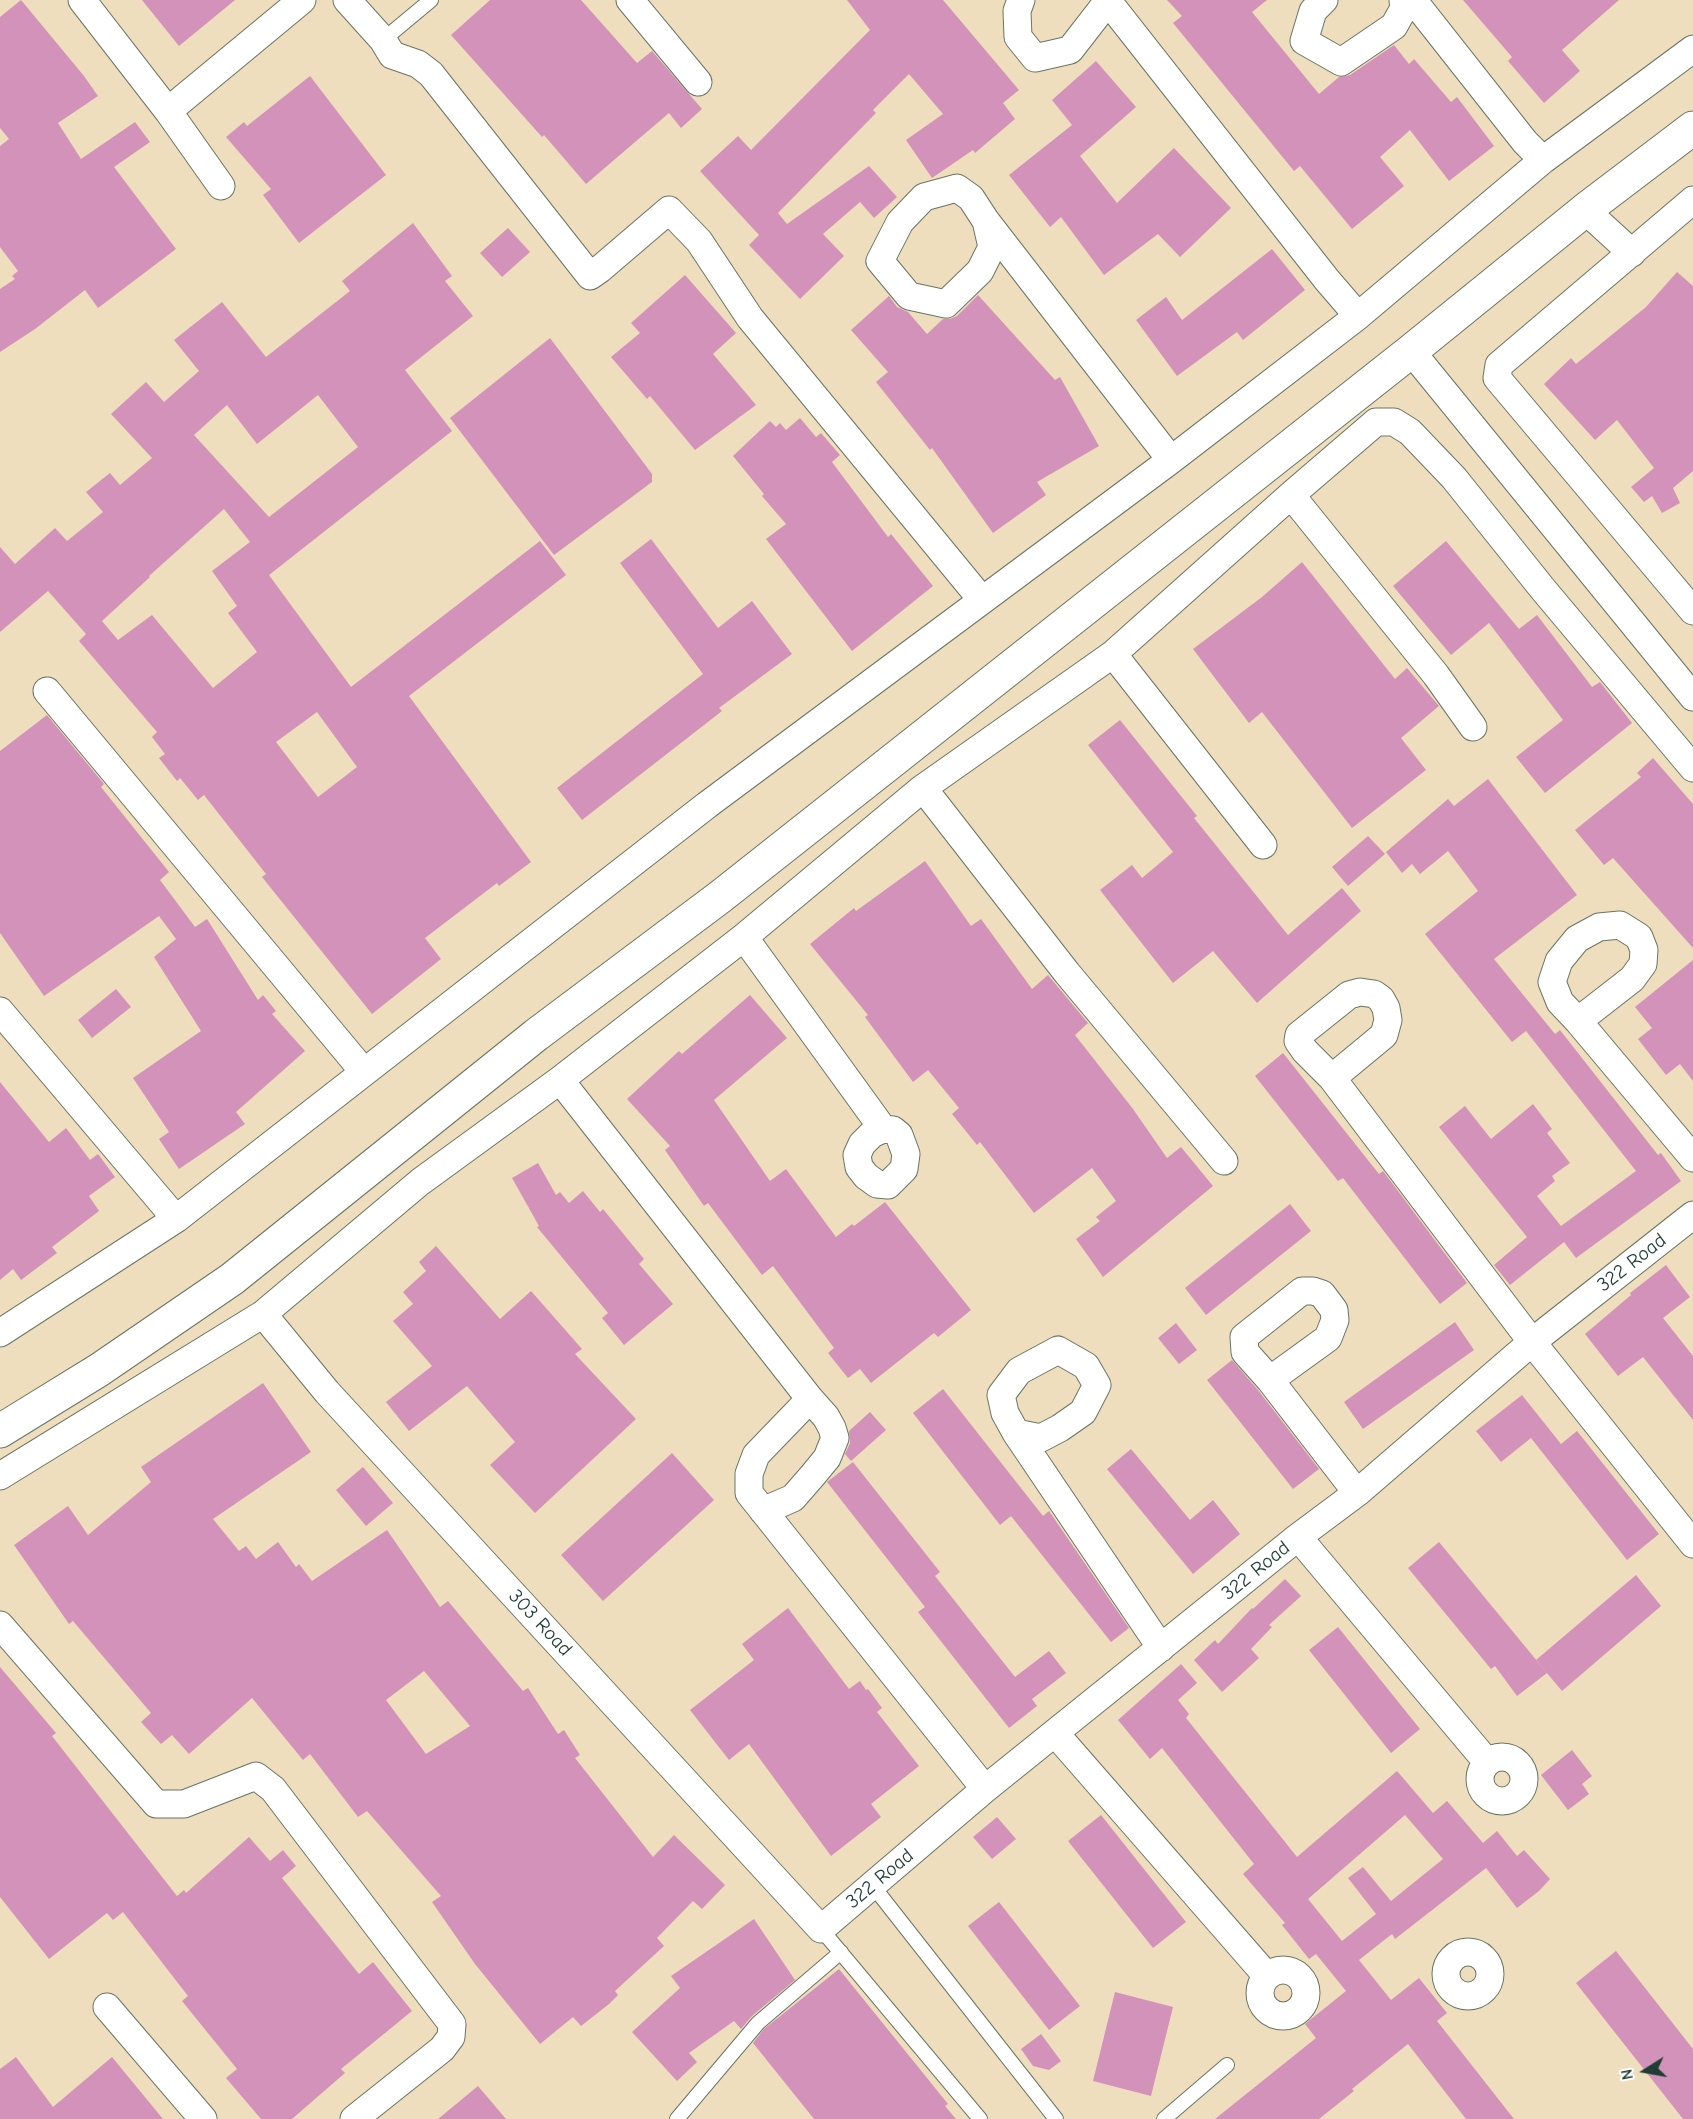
<!DOCTYPE html>
<style>
body{margin:0}
#map{position:relative;width:1693px;height:2119px;overflow:hidden;background:#efdebd;font-family:"Comic Neue",sans-serif}
canvas{display:block}
.north{position:absolute;left:1615px;top:2041px;width:60px;height:60px;-webkit-text-stroke:4px #fff;paint-order:stroke;rotate:259deg;font-size:16px;font-weight:700;line-height:24px;text-align:center;color:#1f3d34}
.north::after{content:'';display:block;margin:auto;width:21px;height:27px;background:#1f3d34;clip-path:polygon(50% 0,100% 100%,50% 72%,0 100%)}
</style>
<div id="map">
<canvas width="1693" height="2119"></canvas>
<div class="north">N</div>
</div>
<script>
const ctx = document.querySelector('canvas').getContext('2d');
ctx.lineJoin = 'round';
function fillPath(path, color) {
  ctx.fillStyle = color;
  ctx.fill(path, 'evenodd');
}
function poly(rows) {
  const path = new Path2D();
  for (const r of rows) {
    if (r.length === 3) {
      path.moveTo(r[0] + r[2], r[1]);
      path.arc(r[0], r[1], r[2], 0, 2 * Math.PI);
      continue;
    }
    path.moveTo(r[0], r[1]);
    for (let i = 2; i < r.length; i += 2) path.lineTo(r[i], r[i + 1]);
  }
  return path;
}
function trace(path, color, width, dash) {
  ctx.strokeStyle = color;
  ctx.lineWidth = width;
  ctx.lineCap = dash ? 'butt' : 'round';
  ctx.setLineDash(dash || []);
  ctx.stroke(path);
}
function label(font, color, halo, rows, align = 'center') {
  ctx.font = font + ' "Comic Neue",sans-serif';
  ctx.lineWidth = 6;
  ctx.setLineDash([]);
  ctx.textBaseline = 'middle';
  ctx.strokeStyle = halo;
  ctx.fillStyle = color;
  for (const [text, x, y, turn = 0] of rows) {
    ctx.save();
    ctx.translate(x, y);
    ctx.rotate((+turn || 0) * Math.PI / 180);
    ctx.textAlign = isNaN(turn) ? turn : align;
    if (halo) ctx.strokeText(text, 0, 0);
    ctx.fillText(text, 0, 0);
    ctx.restore();
  }
}
fillPath(poly([
 [21,0,84,76,98,96,58,123,81,159,135,122,150,142,114,167,176,249,98,308,85,290,35,329,0,352,0,289,15,279,12,276,18,271,0,247,0,146,9,139,0,128,0,17],
 [142,0,235,0,179,46],
 [490,0,581,0,637,63,652,51,702,109,681,128,669,113,586,184,544,135,542,137,451,35],
 [847,0,943,0,1019,90,1003,103,1015,119,975,153,973,150,932,178,906,140,943,114,909,74,873,110,876,113,778,213,787,224,869,166,897,197,874,218,860,202,823,234,844,256,800,299,749,245,759,235,700,171,738,136,751,150,870,30],
 [1167,0,1267,0,1252,12,1319,94,1339,77,1350,75,1394,45,1409,64,1414,59,1451,102,1457,97,1494,146,1449,181,1410,130,1380,157,1404,186,1352,229,1300,166,1294,171,1173,23,1182,16],
 [1463,0,1619,0,1562,50,1580,71,1544,103,1508,61,1512,57],
 [1096,61,1136,107,1080,156,1117,203,1174,148,1231,208,1180,257,1158,234,1104,275,1061,217,1050,227,1009,175,1072,125,1052,100],
 [310,76,386,175,299,243,263,195,271,189,226,137,244,122,247,126],
 [413,223,452,276,445,281,473,316,405,370,452,431,269,575,351,687,540,541,566,575,409,696,531,862,499,886,497,883,425,938,441,959,372,1014,262,877,266,874,204,795,198,800,180,778,177,781,159,758,165,754,152,737,157,732,79,641,86,634,48,591,0,632,0,547,15,564,55,528,67,541,103,512,86,492,110,473,120,485,152,458,111,414,146,382,164,402,199,371,174,340,222,302,266,357,350,291,342,281],
 [318,395,358,447,269,517,194,435,227,405,257,444],
 [224,509,250,542,212,571,237,606,228,613,257,652,213,688,152,615,118,640,102,621,150,577,149,576],
 [317,712,357,767,318,797,276,742],
 [508,228,530,252,502,277,480,253],
 [1272,249,1305,290,1243,340,1237,332,1177,376,1136,320,1166,297,1182,320],
 [1677,272,1693,286,1693,471,1673,488,1680,503,1662,513,1652,496,1644,502,1631,487,1654,468,1617,420,1595,440,1544,384,1571,358,1576,364,1646,307],
 [685,275,736,333,713,354,756,405,695,450,650,396,647,399,611,357,640,333,631,323],
 [978,295,1055,380,1060,377,1099,446,1037,482,1046,495,993,533,932,448,930,450,876,382,888,372,851,330,889,296,897,307,908,312,927,334,943,319,950,319,957,316],
 [550,338,652,474,652,482,554,555,450,418],
 [800,418,816,437,821,433,840,455,832,462,888,537,891,534,933,586,852,651,766,539,786,524,762,496,764,494,733,456,770,421,776,427,780,423,786,430],
 [651,539,718,628,752,601,792,654,719,708,722,711,582,820,557,788,703,674,620,563],
 [1446,541,1519,629,1537,615,1592,687,1600,682,1632,723,1545,793,1516,757,1563,720,1489,623,1451,655,1393,586],
 [1302,562,1395,679,1407,668,1439,706,1401,738,1426,770,1352,828,1262,712,1249,723,1193,649,1262,597],
 [47,715,104,784,101,787,169,872,160,880,195,927,207,919,258,1000,263,995,276,1011,272,1014,305,1051,236,1112,245,1124,179,1169,159,1139,169,1132,133,1078,201,1031,154,957,176,939,159,916,44,996,0,933,0,751],
 [1120,720,1197,816,1194,818,1288,935,1342,888,1361,911,1257,1003,1213,951,1173,983,1100,890,1132,865,1142,878,1173,852,1088,745],
 [1653,758,1693,804,1693,948,1613,858,1604,865,1575,830,1641,777,1637,773],
 [1488,779,1577,895,1494,959,1555,1034,1560,1030,1658,1155,1661,1153,1681,1181,1576,1258,1564,1242,1510,1285,1494,1265,1527,1237,1439,1127,1465,1106,1491,1139,1533,1104,1552,1129,1547,1133,1570,1163,1552,1176,1555,1181,1537,1196,1561,1226,1636,1171,1526,1031,1512,1042,1425,934,1478,891,1448,851,1420,874,1412,864,1402,873,1386,852,1448,799,1454,806],
 [1368,836,1385,854,1348,886,1332,867],
 [925,861,971,926,981,919,1032,989,1048,975,1088,1023,1075,1035,1133,1109,1167,1158,1181,1147,1213,1186,1103,1277,1076,1239,1100,1221,1096,1217,1116,1201,1092,1168,1034,1213,980,1142,977,1145,952,1114,959,1108,928,1070,913,1082,865,1017,868,1015,810,944,854,908,856,911],
 [1693,960,1693,1081,1680,1064,1666,1075,1638,1039,1652,1028,1635,1007],
 [116,989,131,1007,92,1038,78,1020],
 [750,995,787,1038,714,1100,770,1181,786,1169,836,1237,852,1224,854,1226,885,1202,971,1310,938,1337,934,1333,871,1383,860,1369,848,1378,828,1353,834,1348,773,1266,762,1275,708,1203,704,1206,665,1150,670,1146,627,1099,679,1051,682,1054],
 [1283,1053,1379,1174,1383,1171,1467,1283,1440,1304,1343,1178,1338,1181,1255,1076],
 [0,1082,49,1142,66,1128,90,1160,98,1154,115,1177,89,1196,99,1211,52,1247,57,1253,21,1280,13,1269,0,1280],
 [538,1163,556,1195,560,1192,569,1203,583,1191,600,1212,603,1209,644,1259,639,1264,673,1304,624,1345,602,1318,608,1313,537,1227,539,1226,512,1178],
 [1290,1204,1311,1231,1206,1315,1185,1288],
 [436,1246,500,1319,531,1291,582,1349,575,1354,636,1419,535,1513,490,1465,515,1442,467,1386,409,1431,386,1402,432,1366,393,1321,413,1304,403,1292,426,1271,419,1262],
 [1666,1265,1690,1297,1663,1318,1693,1356,1693,1420,1643,1357,1618,1376,1585,1334,1631,1295,1630,1293],
 [1455,1322,1474,1350,1363,1429,1344,1402],
 [1176,1323,1197,1350,1179,1364,1158,1338],
 [1232,1360,1258,1390,1319,1469,1293,1489,1207,1380],
 [263,1383,311,1452,213,1519,239,1551,246,1546,256,1559,278,1542,296,1567,299,1564,312,1581,387,1530,440,1607,448,1601,523,1691,528,1688,558,1734,564,1730,580,1755,575,1758,653,1857,674,1835,725,1885,702,1909,693,1901,657,1938,664,1946,615,1991,618,1995,609,2004,581,2026,573,2017,540,2044,475,1964,432,1902,441,1896,367,1811,358,1817,310,1754,303,1760,252,1698,189,1754,172,1735,161,1744,141,1722,151,1713,73,1621,69,1624,14,1545,68,1506,88,1535,151,1482,141,1467],
 [424,1671,470,1726,426,1754,386,1700],
 [943,1389,1043,1516,1049,1511,1129,1628,1111,1642,1011,1516,1000,1525,913,1413],
 [1522,1395,1561,1444,1577,1431,1659,1534,1627,1560,1531,1438,1501,1462,1476,1431],
 [870,1412,886,1430,851,1461,845,1454,850,1443,849,1431],
 [1131,1449,1190,1520,1213,1500,1240,1534,1193,1574,1107,1469],
 [672,1453,714,1500,603,1601,561,1555],
 [853,1462,940,1572,935,1576,1015,1677,1049,1651,1066,1673,1032,1699,1037,1706,1009,1728,918,1612,925,1607,827,1482],
 [363,1467,393,1503,366,1526,336,1490],
 [1439,1542,1547,1673,1517,1696,1495,1666,1491,1669,1408,1568],
 [1636,1575,1661,1606,1562,1691,1536,1660],
 [1285,1579,1301,1596,1269,1625,1272,1627,1251,1649,1259,1658,1222,1692,1194,1660,1215,1640,1218,1644,1252,1608,1253,1609],
 [788,1608,849,1689,860,1681,866,1690,868,1689,882,1708,877,1712,919,1766,871,1804,881,1817,831,1856,749,1744,729,1760,690,1710,754,1660,742,1644],
 [1338,1627,1420,1729,1391,1753,1309,1650],
 [1181,1664,1197,1683,1178,1700,1189,1714,1186,1718,1297,1857,1397,1771,1433,1813,1447,1801,1483,1843,1497,1831,1517,1856,1524,1850,1550,1879,1539,1891,1517,1908,1486,1868,1395,1939,1392,1934,1359,1960,1391,2000,1419,1978,1447,2013,1437,2021,1514,2119,1466,2119,1408,2044,1352,2089,1354,2091,1319,2119,1215,2119,1316,2038,1305,2024,1346,1991,1316,1954,1309,1959,1282,1925,1285,1923,1243,1874,1254,1864,1162,1748,1150,1759,1118,1720],
 [1405,1815,1443,1859,1391,1901,1363,1867,1348,1878,1376,1914,1342,1941,1308,1899],
 [0,1667,56,1733,52,1736,177,1896,184,1890,186,1893,249,1837,270,1861,283,1850,296,1866,282,1878,359,1974,373,1962,412,2011,341,2069,345,2073,292,2119,261,2119,226,2078,237,2069,182,2001,188,1996,123,1912,113,1920,107,1913,49,1959,0,1897],
 [1572,1750,1592,1776,1582,1784,1589,1794,1568,1810,1541,1775],
 [1101,1815,1186,1922,1153,1948,1068,1841],
 [997,1817,1016,1839,992,1859,973,1837],
 [999,1902,1080,2006,1049,2030,968,1926],
 [754,1919,795,1980,752,2016,741,2029,734,2021,689,2053,697,2062,677,2081,632,2032,680,1988,671,1976],
 [1616,1951,1693,2049,1693,2119,1683,2119,1576,1983],
 [839,1969,948,2104,945,2106,956,2119,814,2119,753,2043,764,2029],
 [1115,1992,1173,2007,1151,2096,1093,2081],
 [1041,2034,1061,2061,1049,2070,1033,2066,1021,2049],
 [16,2057,53,2107,112,2057,163,2119,0,2119,0,2069],
 [478,2086,506,2119,438,2119]
]), '#d392b9');
const service = poly([
 [383,40,431,0],
 [873,1886,1056,2119],
 [821,1929,980,2119],
 [677,2119,758,2023,841,1952],
 [1164,2119,1227,2065]
]);
const minor = poly([
 [82,0,168,111,221,186],
 [347,0,383,40,392,55,418,64,431,74,590,276,600,269,669,210,699,241,750,318,982,600],
 [630,0,698,82],
 [1021,0,1017,11,1018,37,1035,58,1070,50,1108,1],
 [1107,0,1327,280,1358,316],
 [1324,0,1313,11,1304,41,1341,62,1394,26,1404,8,1403,0],
 [1413,0,1525,142,1543,160],
 [168,111,302,0],
 [1693,200,1499,365,1497,378,1693,611],
 [1585,210,1632,253],
 [986,221,992,247,980,271,946,304,909,296,880,261,900,222,924,197,957,188,971,198,986,221,1171,460],
 [1411,351,1693,697],
 [1291,495,1436,675,1473,727],
 [1113,654,1263,845],
 [47,691,364,1072],
 [923,788,1067,973,1224,1161],
 [744,937,883,1129],
 [0,1011,176,1219],
 [1578,1021,1632,979,1643,964,1644,950,1639,937,1620,925,1599,927,1577,939,1559,961,1552,982,1560,1002,1578,1021,1693,1158],
 [1332,1078,1384,1035,1388,1020,1386,1008,1381,999,1374,994,1360,992,1349,995,1299,1035,1298,1041,1305,1051,1332,1078,1532,1342,1693,1544],
 [560,1080,810,1399,826,1417,832,1428,835,1438,827,1458,813,1475,793,1498,763,1511],
 [883,1129,893,1130,899,1135,906,1154,904,1169,888,1185,877,1184,866,1176,859,1167,857,1155,862,1144,872,1134,883,1129],
 [263,1314,327,1392,821,1929,985,1789,1298,1537,1357,1493,1532,1342,1693,1215],
 [0,1333,176,1219,707,805,1171,460,1358,316,1543,160,1693,49],
 [1270,1380,1328,1338,1335,1320,1334,1310,1322,1294,1313,1291,1302,1291,1244,1337,1245,1352,1270,1380,1357,1493],
 [810,1399,756,1455,749,1474,749,1493,985,1789],
 [1016,1433,1041,1438,1060,1428,1083,1412,1097,1385,1086,1366,1058,1350,1019,1371,1001,1395,1005,1413,1016,1433,1161,1648],
 [0,1476,263,1314,420,1182,560,1080,744,937,923,788,1113,654,1291,495,1376,422,1394,422,1410,432,1454,478,1542,588,1693,768],
 [1298,1537,1487,1762],
 [0,1625,156,1804,184,1804,256,1776,273,1789,452,2024,451,2037,442,2049,354,2119],
 [1055,1733,1267,1976],
 [1502,1779,22],
 [1468,1974,22],
 [1283,1993,23],
 [107,2007,203,2119]
]);
const tertiary = poly([
 [0,1431,99,1370,232,1279,536,1035,720,897,1411,351,1585,210,1693,128]
]);
trace(service, '#687564', 16);
trace(minor, '#687564', 29);
trace(tertiary, '#687564', 35);
trace(service, '#fff', 14);
trace(minor, '#fff', 27);
trace(tertiary, '#fff', 33);
label('20px', '#1f3d34', '#fff', [
 ["322 Road",1632,1263,-38],
 ["322 Road",1256,1571,-39],
 ["303 Road",540,1623,47],
 ["322 Road",880,1879,-40]
]);
</script>
